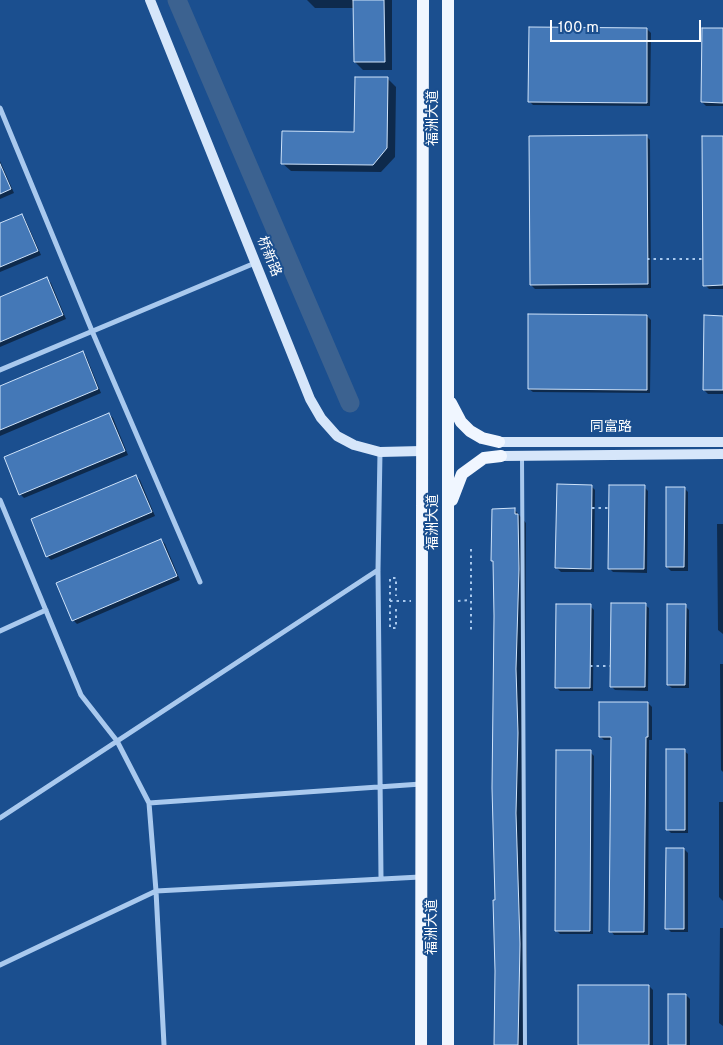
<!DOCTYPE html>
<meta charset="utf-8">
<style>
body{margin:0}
#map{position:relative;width:723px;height:1045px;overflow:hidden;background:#1b4f8f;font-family:Overpass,sans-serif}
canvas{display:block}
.scale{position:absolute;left:550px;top:20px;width:151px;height:22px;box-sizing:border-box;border:2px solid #fff;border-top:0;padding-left:6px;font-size:15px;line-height:18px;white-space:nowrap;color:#fff;-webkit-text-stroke:4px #1b4f8f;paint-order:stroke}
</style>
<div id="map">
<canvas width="723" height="1045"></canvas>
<div class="scale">100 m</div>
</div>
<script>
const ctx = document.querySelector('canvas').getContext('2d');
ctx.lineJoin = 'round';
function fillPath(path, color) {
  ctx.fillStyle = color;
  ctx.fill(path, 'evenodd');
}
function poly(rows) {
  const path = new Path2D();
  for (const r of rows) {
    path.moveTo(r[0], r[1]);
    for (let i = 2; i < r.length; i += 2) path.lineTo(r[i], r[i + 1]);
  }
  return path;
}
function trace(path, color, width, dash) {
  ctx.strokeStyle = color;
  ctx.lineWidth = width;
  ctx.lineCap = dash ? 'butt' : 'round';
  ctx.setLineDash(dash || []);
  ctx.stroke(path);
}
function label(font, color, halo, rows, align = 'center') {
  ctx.font = font + ' Overpass,"Noto Sans SC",sans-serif';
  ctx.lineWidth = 4;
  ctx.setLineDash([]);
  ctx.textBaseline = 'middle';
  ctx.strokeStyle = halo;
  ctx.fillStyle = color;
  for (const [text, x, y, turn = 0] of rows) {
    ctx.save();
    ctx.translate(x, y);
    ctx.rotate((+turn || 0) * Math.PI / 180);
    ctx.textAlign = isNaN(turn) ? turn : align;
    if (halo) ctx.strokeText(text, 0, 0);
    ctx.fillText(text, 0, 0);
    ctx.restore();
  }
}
fillPath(poly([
 [307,0,392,0,392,70,363,70,355,62,355,8,315,8],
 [647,29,651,33,650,106,533,105,529,101],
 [723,29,723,106,706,106,702,102],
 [388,79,396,87,395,157,381,172,291,171,282,163,355,134],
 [646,136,650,140,651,288,535,289,531,285],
 [723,138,723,289,709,289,705,285],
 [0,161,14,193,0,199],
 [21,215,25,219,41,255,0,272,0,224],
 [47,279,51,283,66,319,0,347,0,299],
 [647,316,651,320,650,393,533,392,529,389],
 [723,317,723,394,708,394,704,390],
 [82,352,86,356,101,393,0,436,0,387],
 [109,414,113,418,128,455,24,498,20,494,5,458],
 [136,476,140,480,155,516,51,560,47,556],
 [591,486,595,490,594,572,561,572,557,568],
 [644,487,648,491,647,573,613,572,609,568],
 [684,488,688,492,688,571,671,571,667,567],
 [514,509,526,523,524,822,527,953,526,1045,495,1045,496,902],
 [717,524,723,524,723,634,718,630],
 [161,540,165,544,180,580,77,624,73,620],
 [645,605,649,608,648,691,615,690,611,686],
 [590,606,594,610,593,691,560,691,556,687],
 [685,606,689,610,689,688,672,688,668,685],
 [720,664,723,664,723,772,721,770],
 [648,703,652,707,652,740,649,740,648,935,614,935,611,931,612,740,604,740,600,736],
 [684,751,688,754,688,833,671,833,667,829],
 [590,752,594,756,593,934,560,934,556,930],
 [719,802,723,802,723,901,719,897],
 [684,849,688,853,688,932,671,932,667,928],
 [720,928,723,928,723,1026,719,1023],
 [649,986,653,990,653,1045,579,1045],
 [686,995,690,999,690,1045,669,1045]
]), '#0007');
trace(poly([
 [177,0,350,403]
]), '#3c6290', 19);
const building = poly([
 [353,0,384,0,385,62,354,62,353,0],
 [529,27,647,28,647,103,528,102,529,27],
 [702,28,723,28,723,103,701,102,702,28],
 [355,77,388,77,387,148,373,165,281,164,282,131,354,132,355,77],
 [647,135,648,284,530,285,529,136,647,135],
 [702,136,723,136,723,285,703,286,702,136],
 [0,164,11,189,0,194,0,164],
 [22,214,38,251,0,267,0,223,22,214],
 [47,277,63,315,0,342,0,297,47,277],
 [528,314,647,315,647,390,528,389,528,314],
 [704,315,723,316,723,390,703,390,704,315],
 [83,351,98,389,0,430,0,386,83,351],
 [109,413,125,451,19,495,4,457,109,413],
 [136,475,152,512,46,557,31,519,136,475],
 [557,484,592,485,591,569,555,568,557,484],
 [609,485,645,485,644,569,608,569,609,485],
 [666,487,685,487,684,567,666,567,666,487],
 [515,508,515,514,518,514,519,569,516,669,518,733,516,813,520,944,518,1045,494,1045,495,971,493,900,495,900,492,788,494,616,493,561,491,561,492,509,515,508],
 [161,539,177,576,72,621,56,583,161,539],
 [611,603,646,603,645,687,610,687,611,603],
 [556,604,591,604,590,688,555,688,556,604],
 [667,604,686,604,685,685,667,685,667,604],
 [599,702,648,702,648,737,646,737,644,932,609,932,611,737,599,737,599,702],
 [666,749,685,749,685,830,666,830,666,749],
 [556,750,591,750,590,931,555,931,556,750],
 [666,848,684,848,684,929,665,929,666,848],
 [578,985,649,985,649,1045,578,1045,578,985],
 [668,994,686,994,686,1045,668,1045,668,994]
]);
fillPath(building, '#4478b7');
trace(building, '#cfe3fa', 1);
trace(poly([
 [647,259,703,259],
 [592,508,609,508],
 [471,549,471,630],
 [390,601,411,601],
 [458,601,471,600],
 [396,609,396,628,390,628,390,578,396,578,396,596],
 [590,666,610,666]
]), '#a9c9ee', 2, [2.5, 4]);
trace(poly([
 [522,457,525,1045]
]), '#a9c9ee', 4);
trace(poly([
 [0,108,92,331,200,582],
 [0,370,255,263],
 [380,452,378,570,381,878],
 [0,500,81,695,117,741,149,803,156,891,164,1045],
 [0,631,46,610],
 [149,803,421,784],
 [0,818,378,570],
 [0,965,156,891,420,877]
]), '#a9c9ee', 5);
trace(poly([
 [150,0,310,399,321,418,337,436,354,445,380,452,422,451],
 [499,442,723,442],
 [501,456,723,454]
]), '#d6e6fa', 10);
trace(poly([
 [448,0,448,1045],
 [451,403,461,422,470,431,482,438,499,442],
 [452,500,462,474,484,458,501,456],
 [421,1045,423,0]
]), '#f0f6ff', 12);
label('14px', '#fff', '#1b4f8f', [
 ["福洲大道",434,118,-90],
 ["桥新路",268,257,68],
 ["同富路",611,428],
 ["福洲大道",434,522,-90],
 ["福洲大道",433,927,-90]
]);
</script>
